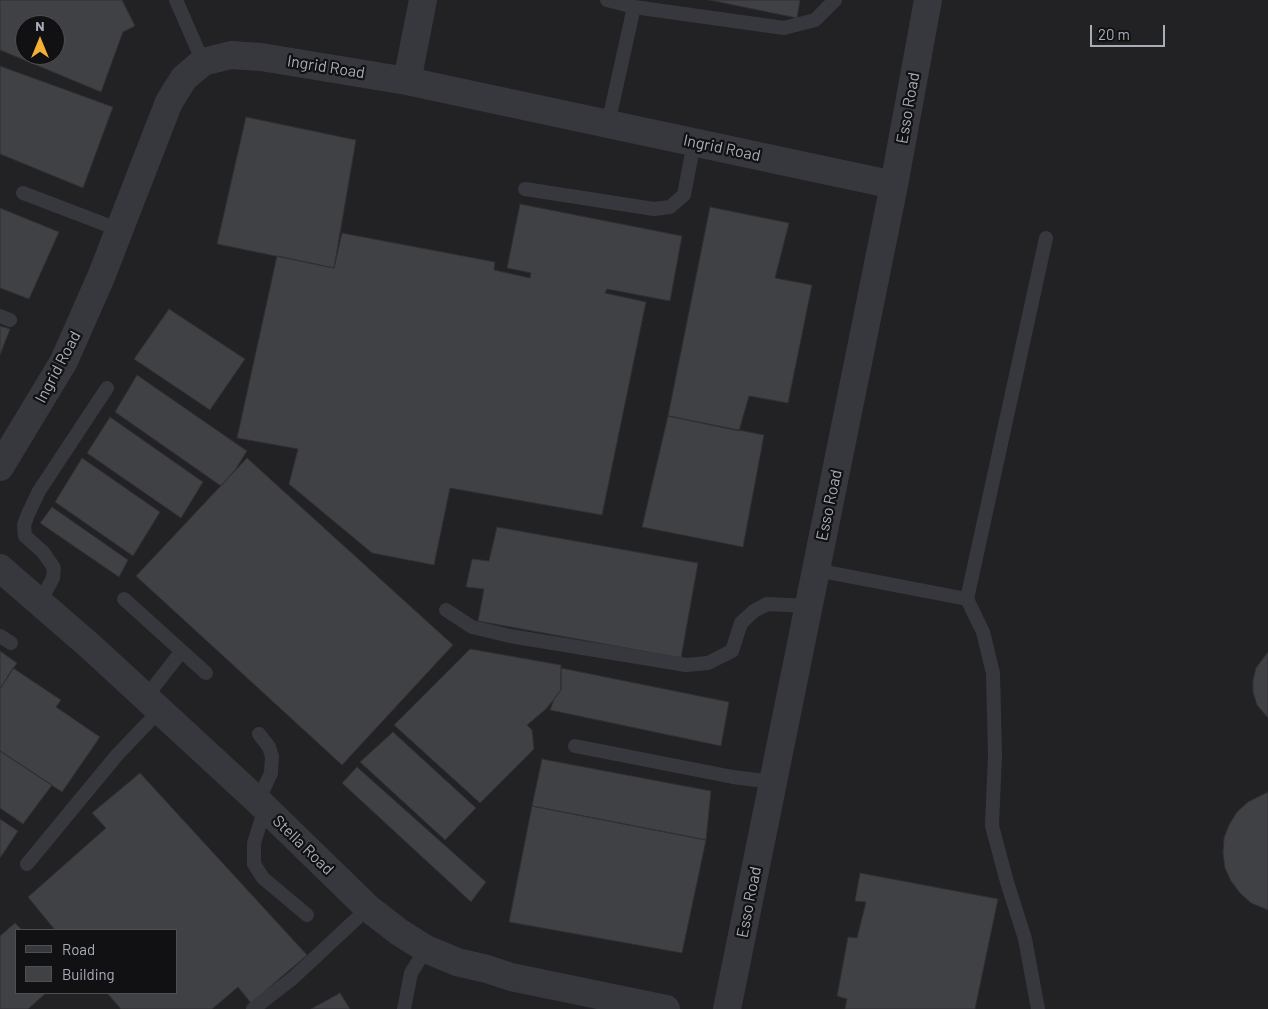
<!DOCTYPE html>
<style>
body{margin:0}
#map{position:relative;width:1268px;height:1009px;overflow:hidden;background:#161618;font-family:Barlow,sans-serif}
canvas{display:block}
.legend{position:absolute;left:15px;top:929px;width:162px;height:65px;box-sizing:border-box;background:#111113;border:1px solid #4d4f55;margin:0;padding:6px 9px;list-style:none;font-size:15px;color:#a8adb8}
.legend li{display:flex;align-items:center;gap:10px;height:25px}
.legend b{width:25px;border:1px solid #4d4f55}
.north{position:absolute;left:15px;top:15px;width:50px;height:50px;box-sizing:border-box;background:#111113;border:1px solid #4d4f55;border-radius:50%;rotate:0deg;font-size:14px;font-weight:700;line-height:20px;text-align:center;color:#a8adb8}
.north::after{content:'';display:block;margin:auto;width:18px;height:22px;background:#f2b134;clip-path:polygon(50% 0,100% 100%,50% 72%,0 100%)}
.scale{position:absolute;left:1090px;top:25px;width:75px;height:22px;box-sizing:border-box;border:2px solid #a8adb8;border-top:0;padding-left:6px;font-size:15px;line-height:18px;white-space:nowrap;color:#a8adb8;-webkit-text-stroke:4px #111113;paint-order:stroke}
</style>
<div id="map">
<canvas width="1268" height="1009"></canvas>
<ul class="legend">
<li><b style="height:6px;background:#37383d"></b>Road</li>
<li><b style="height:14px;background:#404145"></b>Building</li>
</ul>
<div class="north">N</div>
<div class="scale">20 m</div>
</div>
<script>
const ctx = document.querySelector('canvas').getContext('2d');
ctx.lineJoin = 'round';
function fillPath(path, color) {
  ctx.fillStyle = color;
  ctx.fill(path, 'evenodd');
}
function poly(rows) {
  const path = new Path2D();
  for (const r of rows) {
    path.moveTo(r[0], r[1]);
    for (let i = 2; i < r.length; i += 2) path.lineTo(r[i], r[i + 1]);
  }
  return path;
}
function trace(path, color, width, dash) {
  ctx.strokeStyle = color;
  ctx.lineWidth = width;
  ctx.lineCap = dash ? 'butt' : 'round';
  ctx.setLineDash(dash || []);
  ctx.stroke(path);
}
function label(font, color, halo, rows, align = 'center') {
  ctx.font = font + ' Barlow,sans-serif';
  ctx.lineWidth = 4.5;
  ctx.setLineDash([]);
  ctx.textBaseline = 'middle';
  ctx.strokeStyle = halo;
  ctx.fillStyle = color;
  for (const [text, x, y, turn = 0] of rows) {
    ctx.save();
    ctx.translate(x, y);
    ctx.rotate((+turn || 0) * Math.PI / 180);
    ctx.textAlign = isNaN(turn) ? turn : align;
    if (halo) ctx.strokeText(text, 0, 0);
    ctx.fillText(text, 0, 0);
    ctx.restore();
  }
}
fillPath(poly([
 [0,0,1268,0,1268,1009,0,1009],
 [25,25,55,25,55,55,25,55],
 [16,930,176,930,176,993,16,993]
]), '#222225');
const building = poly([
 [0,0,122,0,135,26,123,32,101,92,0,50,0,0],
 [25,25,55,25,55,55,25,55,25,25],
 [709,0,800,0,797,18,709,0],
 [0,66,113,107,83,188,0,154,0,66],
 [246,117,356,140,334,268,217,244,246,117],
 [520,204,682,236,670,301,607,289,605,293,646,302,602,515,450,488,434,565,372,553,289,484,298,449,237,438,277,256,334,268,342,233,495,262,494,270,530,278,531,273,507,268,520,204],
 [710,207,789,223,775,278,812,285,788,403,749,396,739,431,668,416,710,207],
 [0,208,59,232,29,299,0,288,0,208],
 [169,309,245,359,210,410,134,359,169,309],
 [0,326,10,329,0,355,0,326],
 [137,375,247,451,235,470,221,486,115,412,137,375],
 [668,416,764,435,743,547,642,527,668,416],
 [110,417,203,482,181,518,87,453,110,417],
 [82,458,160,512,133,556,55,502,82,458],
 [247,458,453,645,342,765,136,576,247,458],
 [52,507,128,560,119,577,40,523,52,507],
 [497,527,698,563,681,658,478,621,484,589,466,587,472,559,489,561,497,527],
 [470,649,561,665,561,690,546,709,527,725,532,730,534,749,480,803,394,725,470,649],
 [0,651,17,663,0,689,0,651],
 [1268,652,1268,718,1257,705,1253,692,1253,680,1256,668,1268,652],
 [13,668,61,700,56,707,100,737,62,792,0,751,0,689,13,668],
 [561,668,729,702,721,746,550,710,554,699,561,690,561,668],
 [393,732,476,808,445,840,360,762,393,732],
 [0,751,52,785,23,824,0,808,0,751],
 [542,759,711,791,706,840,532,806,542,759],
 [357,767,486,882,471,902,342,783,357,767],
 [140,773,307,955,251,1003,238,987,212,1009,121,1009,107,993,176,993,176,930,55,930,28,897,106,828,92,813,140,773],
 [1268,792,1268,910,1251,903,1240,893,1231,881,1225,868,1223,853,1224,838,1229,825,1237,812,1248,802,1268,792],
 [532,806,706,840,682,953,509,922,532,806],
 [0,819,18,831,0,858,0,819],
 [860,873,998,899,975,1009,845,1009,847,999,837,996,848,937,857,938,866,902,855,901,860,873],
 [15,923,22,930,16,930,16,993,46,993,28,1009,0,1009,0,936,15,923],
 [340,993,350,1009,311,1009,340,993]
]);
fillPath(building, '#404145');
trace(building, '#303034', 1);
trace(poly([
 [176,0,203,62],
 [607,0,634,7,784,28,815,20,835,0],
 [608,124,634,7],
 [525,189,654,209,670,207,684,195,694,142],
 [23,193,120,230],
 [0,316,10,320],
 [816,570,967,599,1046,238],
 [124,599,206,673],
 [967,599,983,632,993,673,995,755,992,826,1007,882,1025,939,1038,1009],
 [40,602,53,578,54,568,43,552,25,536,24,525,28,514,39,491,107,388],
 [446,610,472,627,510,636,686,665,708,663,732,651,741,623,754,611,767,604,808,606],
 [0,636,11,643],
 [146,697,181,652],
 [575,746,733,777,773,782],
 [258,801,271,773,272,756,269,747,259,734],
 [265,808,254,843,254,864,263,878,307,915],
 [27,864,117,755,160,710],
 [253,1009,293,978,368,908],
 [404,1009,411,973,426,949]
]), '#37383d', 14);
trace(poly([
 [407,81,423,0],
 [0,467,64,361,101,277,169,102,184,78,203,62,231,55,261,57,407,81,894,185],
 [0,568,91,647,258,801,368,908,399,932,426,949,457,962,487,969,511,977,666,1009],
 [727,1009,894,185,928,0]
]), '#37383d', 28);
label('16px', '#a8adb8', '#111113', [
 ["Ingrid Road",326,67,9],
 ["Esso Road",908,108,-80],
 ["Ingrid Road",722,148,12],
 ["Ingrid Road",58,367,-62],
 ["Esso Road",829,505,-78],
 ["Stella Road",303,845,44],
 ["Esso Road",749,902,-79]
]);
</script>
